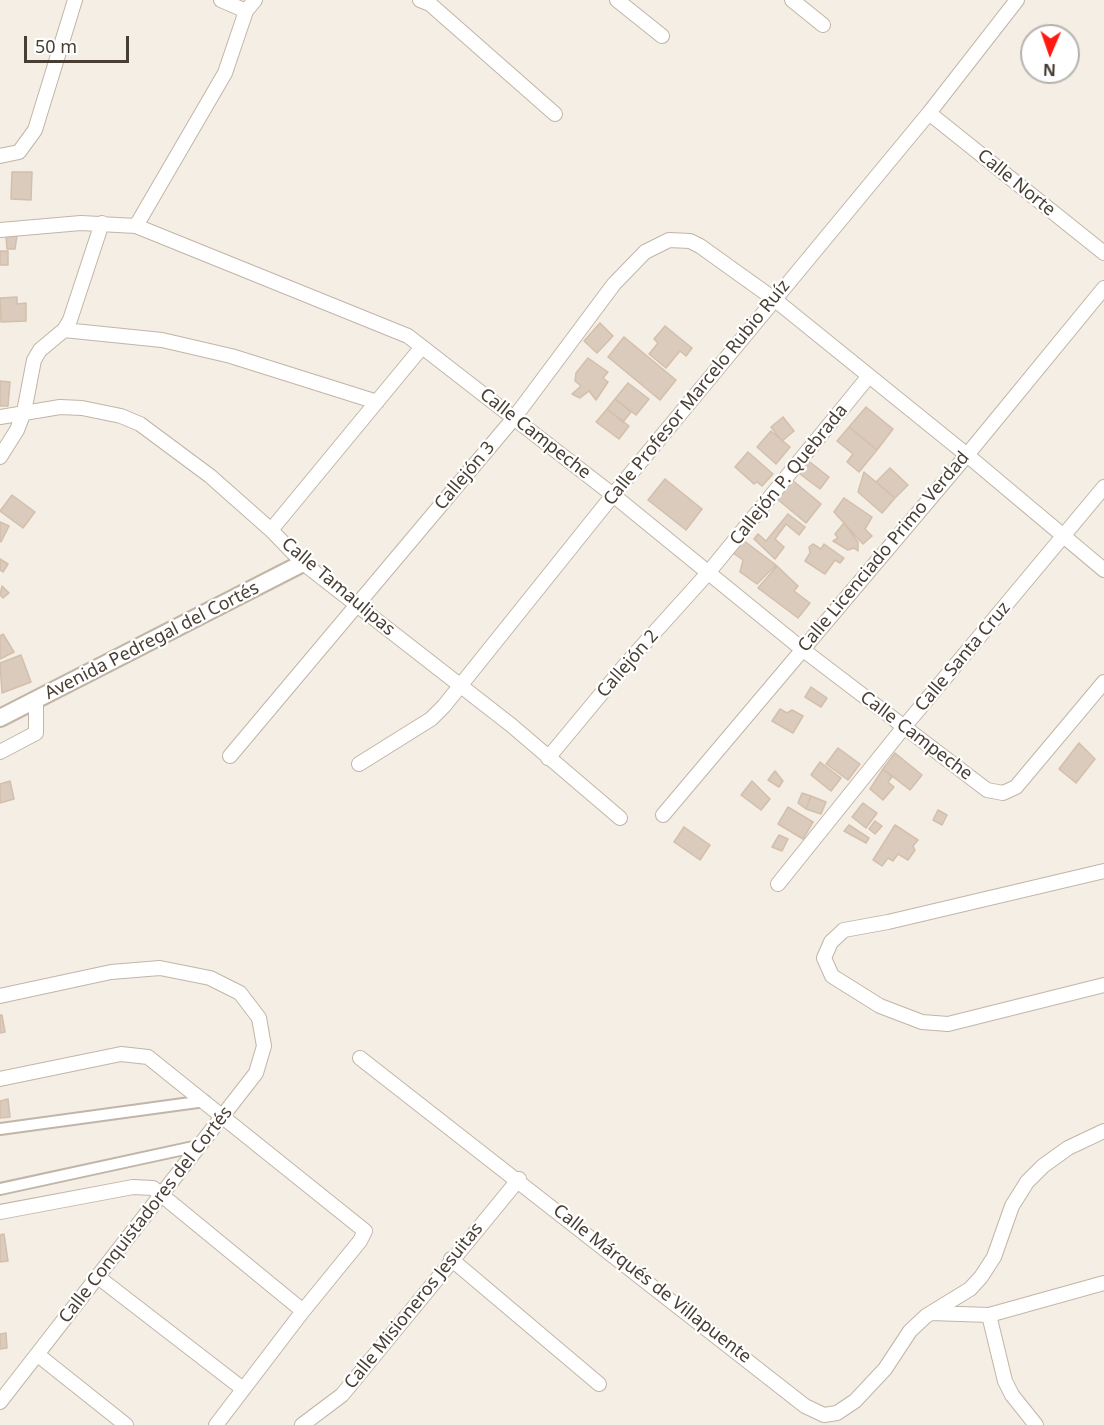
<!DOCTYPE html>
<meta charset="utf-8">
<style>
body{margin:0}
#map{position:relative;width:1104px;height:1425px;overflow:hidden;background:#f4eee5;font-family:"Noto Sans",sans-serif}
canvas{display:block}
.north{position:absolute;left:1020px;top:24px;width:60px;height:60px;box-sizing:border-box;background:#fff;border:2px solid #b6b2ae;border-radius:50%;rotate:182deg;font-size:16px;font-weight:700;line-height:24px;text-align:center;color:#483e34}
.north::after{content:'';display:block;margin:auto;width:21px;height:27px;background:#ff1a11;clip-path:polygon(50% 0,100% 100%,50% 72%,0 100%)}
.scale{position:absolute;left:24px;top:36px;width:105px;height:27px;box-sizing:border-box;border:3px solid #483e34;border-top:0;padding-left:8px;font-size:18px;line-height:21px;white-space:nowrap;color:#483e34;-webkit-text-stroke:4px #fff;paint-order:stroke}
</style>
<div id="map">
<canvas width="1104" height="1425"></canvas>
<div class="north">N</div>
<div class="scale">50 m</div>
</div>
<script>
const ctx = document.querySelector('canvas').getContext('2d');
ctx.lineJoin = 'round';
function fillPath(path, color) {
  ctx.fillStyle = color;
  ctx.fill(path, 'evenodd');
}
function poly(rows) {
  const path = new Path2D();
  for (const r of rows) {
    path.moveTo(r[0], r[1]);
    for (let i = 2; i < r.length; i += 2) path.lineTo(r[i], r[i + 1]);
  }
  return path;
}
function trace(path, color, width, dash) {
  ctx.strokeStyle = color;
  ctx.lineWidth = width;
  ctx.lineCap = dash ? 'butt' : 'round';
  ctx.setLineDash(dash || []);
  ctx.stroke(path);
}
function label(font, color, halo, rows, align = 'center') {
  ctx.font = font + ' "Noto Sans",sans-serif';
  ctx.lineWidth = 4.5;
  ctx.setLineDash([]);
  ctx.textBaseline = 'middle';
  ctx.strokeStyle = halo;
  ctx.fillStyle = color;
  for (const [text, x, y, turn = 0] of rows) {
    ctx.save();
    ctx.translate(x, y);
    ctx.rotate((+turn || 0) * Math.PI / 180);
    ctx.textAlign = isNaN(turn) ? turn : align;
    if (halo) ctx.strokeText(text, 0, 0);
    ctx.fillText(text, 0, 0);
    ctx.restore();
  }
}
const building = poly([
 [12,172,32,172,31,200,11,199,12,172],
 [17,235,15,249,7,249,6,236,17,235],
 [0,251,8,251,8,265,0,265,0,251],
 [17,297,17,304,26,303,26,321,1,322,0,298,17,297],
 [600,323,613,336,597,353,584,341,600,323],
 [665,326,692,348,686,356,680,351,666,368,649,354,658,343,654,339,665,326],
 [624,337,676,380,660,400,608,357,624,337],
 [588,358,608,372,603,378,608,382,596,400,589,391,580,398,572,394,581,386,575,381,576,373,588,358],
 [0,381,10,382,8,406,0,406,0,381],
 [628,383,649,399,636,415,615,399,628,383],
 [615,399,631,412,623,422,607,409,615,399],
 [866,407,893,429,877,450,849,427,866,407],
 [607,409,629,426,619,439,596,422,607,409],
 [783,417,794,431,782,441,771,427,783,417],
 [849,427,877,450,859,472,847,462,853,454,837,441,849,427],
 [771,431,790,447,776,464,757,447,771,431],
 [748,452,773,474,762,486,757,482,754,484,735,467,748,452],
 [806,459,829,477,820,489,796,471,806,459],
 [890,468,908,485,895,498,876,482,890,468],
 [864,472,895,498,882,513,858,492,864,472],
 [665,479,702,509,686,530,648,500,665,479],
 [791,479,821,504,806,523,776,498,791,479],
 [12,495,35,512,23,528,0,511,12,495],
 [844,498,872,517,865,529,872,536,863,544,834,512,844,498],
 [788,514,805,527,799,535,786,524,775,539,784,547,775,559,754,539,758,534,766,541,788,514],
 [0,522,9,526,1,542,0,541,0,522],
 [844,523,858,542,858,551,854,548,848,550,833,541,838,538,835,534,844,523],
 [743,540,776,565,757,584,740,572,743,560,733,553,743,540],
 [813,544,821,549,824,544,844,558,840,563,835,560,825,574,805,561,810,553,809,547,813,544],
 [0,559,8,564,3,572,0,570,0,559],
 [777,566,798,586,794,591,810,603,798,618,758,588,777,566],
 [2,586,9,593,3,598,0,595,2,586],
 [3,634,14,652,0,659,0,636,3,634],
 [21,655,31,682,2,693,0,663,21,655],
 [811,687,827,698,821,707,805,697,811,687],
 [780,709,787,713,792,710,803,716,793,733,772,721,780,709],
 [1079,743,1095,759,1076,783,1059,769,1079,743],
 [838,748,860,764,848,780,826,764,838,748],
 [895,753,922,775,910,790,883,769,895,753],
 [820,762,841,778,831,791,811,775,820,762],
 [883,769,892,777,888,782,894,787,883,800,870,789,883,769],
 [775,771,783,781,779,787,768,780,775,771],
 [10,781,14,799,0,803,0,784,10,781],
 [752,781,770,799,761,810,741,795,752,781],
 [802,793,811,796,806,809,798,803,802,793],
 [811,796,826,802,821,814,806,809,811,796],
 [863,803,877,813,866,828,852,817,863,803],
 [788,807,813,822,803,839,778,824,788,807],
 [938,810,947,815,942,825,933,820,938,810],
 [875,821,882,826,875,834,869,829,875,821],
 [849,825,869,838,866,843,844,831,849,825],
 [895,825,918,840,913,846,915,850,908,860,898,854,893,861,888,858,882,866,873,860,895,825],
 [684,827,710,845,700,860,674,842,684,827],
 [779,835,788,839,782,851,772,847,779,835],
 [0,1015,2,1015,5,1032,0,1033,0,1015],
 [8,1099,10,1117,0,1118,0,1101,8,1099],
 [4,1234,8,1261,0,1262,0,1235,4,1234],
 [6,1333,7,1348,0,1349,0,1334,6,1333]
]);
fillPath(building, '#dacbbc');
trace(building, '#d3bfab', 1.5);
const pedestrian = poly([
 [0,1129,205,1101],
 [0,1189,198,1146]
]);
const minor = poly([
 [221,0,246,11],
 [420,0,430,4,555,114],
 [617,0,662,36],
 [792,0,823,25],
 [929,113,1104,253],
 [0,156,19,152,35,130,75,0],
 [136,226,225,73,246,11,255,0],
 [0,230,81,223,136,226,408,336,613,495,802,649,987,790,1003,793,1016,787,1104,682],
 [64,330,162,340,231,356,377,402],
 [0,417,60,407,82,408,121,416,140,424,210,476,271,530,303,563,511,725,620,818],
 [0,457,17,430,24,412,34,360,40,350,64,330,70,320,102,223],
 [271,530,422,347],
 [0,752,36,733,36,701],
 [230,756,514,418,614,284,645,252,669,240,690,241,700,246,774,299,967,455,1104,570],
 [548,758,626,664,708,573,869,376],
 [359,764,431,719,444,706,613,495,929,113,1017,0],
 [663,815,967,455,1104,288],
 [1104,871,888,922,844,930,831,942,824,958,832,976,880,1006,922,1022,948,1024,1104,985],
 [778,884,904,727,1104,487],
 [0,996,111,972,160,968,210,978,240,993,259,1018,264,1046,256,1073,0,1402],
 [360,1058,805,1406,824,1415,837,1413,855,1401,885,1369,910,1331,926,1316,970,1289,981,1277,994,1257,1012,1206,1027,1182,1043,1166,1068,1148,1104,1131],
 [0,1079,121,1054,148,1057,365,1231,360,1241,303,1311,216,1425],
 [0,1212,133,1187,153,1188,303,1311],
 [451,1259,599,1384],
 [98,1277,243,1389],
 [931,1313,989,1315,1104,1283],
 [989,1315,1005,1381,1012,1395,1036,1425],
 [38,1355,126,1425],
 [302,1425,342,1395,519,1179]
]);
const tertiary = poly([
 [0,718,303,563]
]);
trace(pedestrian, '#c1b5a6', 14);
trace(minor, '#c1b5a6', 16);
trace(tertiary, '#c1b5a6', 20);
trace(pedestrian, '#fff', 10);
trace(minor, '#fff', 14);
trace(tertiary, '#fff', 16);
label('18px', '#483e34', '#fff', [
 ["Calle Norte",1016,183,39],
 ["Calle Profesor Marcelo Rubio Ruíz",697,393,-51],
 ["Calle Campeche",535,434,38],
 ["Callejón P. Quebrada",789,475,-51],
 ["Callejón 3",465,476,-50],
 ["Calle Licenciado Primo Verdad",884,552,-50],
 ["Calle Tamaulipas",338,587,40],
 ["Avenida Pedregal del Cortés",152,641,-27],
 ["Calle Santa Cruz",963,657,-50],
 ["Callejón 2",628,664,-49],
 ["Calle Campeche",916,736,37],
 ["Calle Conquistadores del Cortés",146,1215,-52],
 ["Calle Márqués de Villapuente",652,1284,38],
 ["Calle Misioneros Jesuitas",414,1306,-51]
]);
</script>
